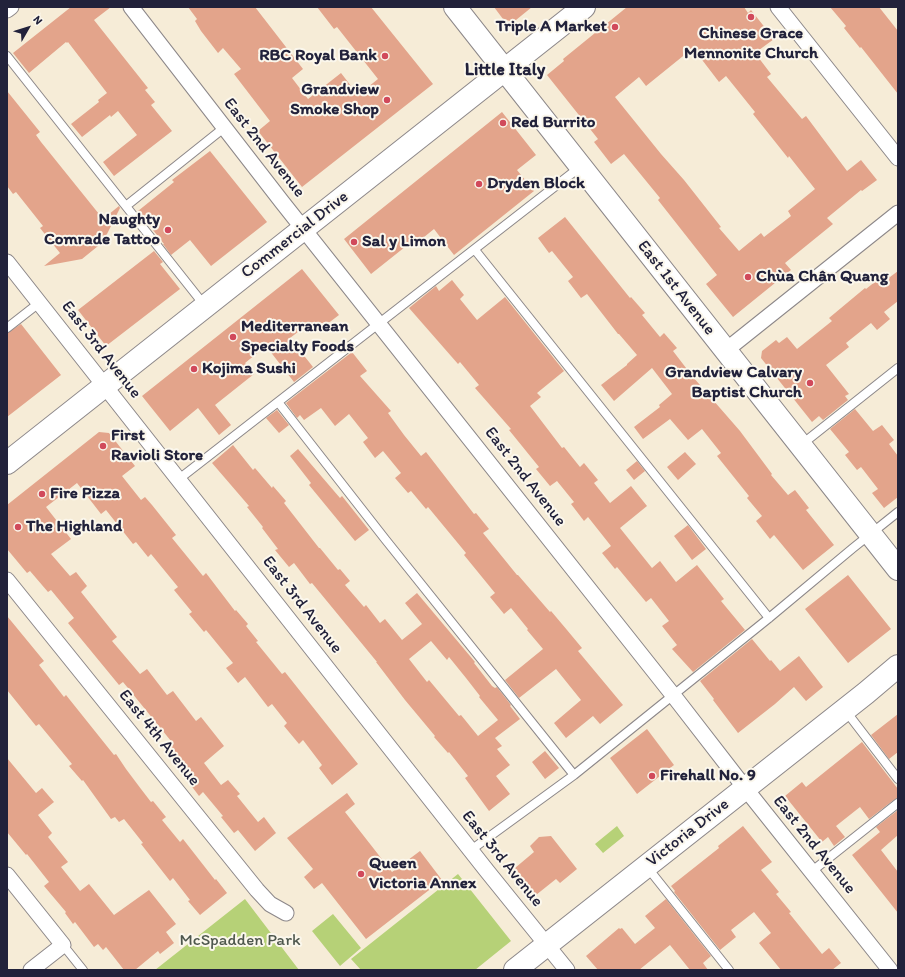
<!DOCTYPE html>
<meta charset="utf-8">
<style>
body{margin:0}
#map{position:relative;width:905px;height:977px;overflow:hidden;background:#f6ecd7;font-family:Itim,sans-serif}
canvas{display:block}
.frame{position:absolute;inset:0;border:8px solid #22223b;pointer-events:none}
.north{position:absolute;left:8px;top:8px;width:40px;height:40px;-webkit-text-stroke:3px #fbf7ec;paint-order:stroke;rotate:51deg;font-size:11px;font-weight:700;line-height:16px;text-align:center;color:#22223b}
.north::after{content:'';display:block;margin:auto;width:14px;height:18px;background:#22223b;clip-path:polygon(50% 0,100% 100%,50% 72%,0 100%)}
</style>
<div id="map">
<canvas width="905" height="977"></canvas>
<div class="frame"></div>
<div class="north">N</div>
</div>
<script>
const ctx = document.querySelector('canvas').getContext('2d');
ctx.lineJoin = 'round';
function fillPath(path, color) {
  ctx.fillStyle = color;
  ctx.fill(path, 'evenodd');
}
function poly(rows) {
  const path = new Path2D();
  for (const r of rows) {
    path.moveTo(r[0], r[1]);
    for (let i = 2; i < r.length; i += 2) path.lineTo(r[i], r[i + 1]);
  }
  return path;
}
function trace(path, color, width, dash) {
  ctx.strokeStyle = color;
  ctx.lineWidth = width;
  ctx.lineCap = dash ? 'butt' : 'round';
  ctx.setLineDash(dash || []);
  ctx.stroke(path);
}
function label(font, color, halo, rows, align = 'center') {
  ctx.font = font + ' Itim,sans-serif';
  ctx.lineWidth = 4;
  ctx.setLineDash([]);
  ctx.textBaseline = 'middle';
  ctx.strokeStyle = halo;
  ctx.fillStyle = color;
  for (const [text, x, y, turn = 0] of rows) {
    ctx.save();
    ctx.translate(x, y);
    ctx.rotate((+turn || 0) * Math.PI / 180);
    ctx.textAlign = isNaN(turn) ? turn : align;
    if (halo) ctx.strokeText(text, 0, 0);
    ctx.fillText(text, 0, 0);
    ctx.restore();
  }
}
fillPath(poly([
 [617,826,624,836,603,853,595,844],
 [458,874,511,941,475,970,361,970,351,959],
 [245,899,299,970,155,970],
 [333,914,361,948,340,966,312,931]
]), '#b6d177');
fillPath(poly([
 [71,7,111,7,94,20,148,88,145,90,155,102,151,105,172,131,114,176,103,162,137,135,118,111,111,117,110,115,82,137,71,124,99,102,98,100,107,93,68,42,67,43,66,42,29,73,13,53],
 [188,7,255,7,303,69,292,78,308,99,341,73,358,95,378,79,337,27,334,29,317,7,371,7,433,84,302,187,258,131,270,121,234,74,241,69,223,48,218,53,201,31,195,21,197,19],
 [494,7,532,7,516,20,510,21,503,19],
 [627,7,744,7,748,13,751,10,774,39,755,53,771,74,767,77,802,119,806,116,847,171,861,160,877,180,862,191,861,190,827,218,833,224,785,263,791,270,733,317,706,284,717,275,658,200,660,198,624,154,611,164,594,142,598,139,547,75,564,61,563,59],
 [693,48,719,82,726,76,755,112,753,114,788,158,789,156,815,189,788,211,791,216,764,237,761,233,739,251,719,228,721,227,684,180,661,154,615,97,639,77,646,86],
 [830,7,879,7,898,31,898,94,861,47,860,48,844,28,846,26],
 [7,91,40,132,36,135,41,142,103,219,119,206,120,208,103,242,82,259,44,266,60,253,40,228,43,226,16,192,13,194,7,186],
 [502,112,536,155,517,170,534,191,454,255,434,229,413,246,410,243,371,274,344,239],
 [210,151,267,222,211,266,190,240,171,255,163,244,164,244,138,211,174,182,172,180],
 [565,217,630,298,631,297,645,313,642,315,660,337,664,333,677,348,673,351,693,377,740,431,772,474,771,475,788,495,795,490,809,508,806,510,834,545,803,570,774,535,770,539,756,521,762,516,747,498,749,496,717,456,721,453,702,429,688,440,670,419,643,439,634,427,660,407,659,405,672,394,652,368,614,401,601,385,627,365,627,364,637,355,619,334,618,334,587,294,581,298,568,281,573,277,552,251,549,253,538,238],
 [154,251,163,262,160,264,180,289,106,346,78,310],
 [302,269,339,315,318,331,311,322,290,338,313,367,294,382,266,346,245,363,254,374,215,405,231,425,219,435,198,408,170,431,142,396],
 [898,271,898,301,884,312,890,319,877,330,871,323,846,343,849,347,826,365,849,394,845,396,848,400,823,420,819,416,812,422,761,358,762,351,776,340,779,343,787,337,797,349,832,321,829,318,865,288,866,289,886,273,890,277],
 [452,280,464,295,460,299,477,320,505,297,564,371,537,393,541,397,530,406,562,448,564,447,580,467,584,463,598,480,594,483,610,503,631,486,647,506,620,528,652,568,660,561,676,582,697,565,724,599,721,601,745,630,693,672,672,649,677,645,662,626,669,621,651,598,646,602,617,567,615,569,602,553,611,546,588,517,584,521,571,504,574,502,557,481,550,486,536,469,539,467,509,430,511,429,475,388,479,385,460,362,458,364,409,308,436,286,439,291],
 [21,324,61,375,7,417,7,333],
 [352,352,367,371,360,376,391,411,388,413,404,435,421,456,426,452,474,514,476,513,489,529,483,533,517,575,518,575,550,612,551,611,567,630,582,648,578,651,623,705,600,724,593,716,566,738,554,723,581,700,556,669,519,698,505,680,543,649,527,630,528,629,511,608,504,614,490,597,495,593,464,555,466,553,428,507,426,509,411,491,408,493,395,478,401,473,383,451,375,458,363,442,368,438,349,414,335,426,321,408,304,420,300,415,297,418,286,403],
 [855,409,873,431,882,425,894,440,889,444,898,456,898,497,884,508,872,493,878,489,861,467,857,470,845,455,849,452,830,429],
 [277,410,289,425,279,433,266,418],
 [99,432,109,433,135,466,122,476,141,500,145,497,152,505,176,535,172,538,203,576,206,573,235,611,236,610,248,624,246,626,258,641,256,642,282,674,285,672,358,764,332,785,319,768,322,765,303,740,299,744,284,726,287,723,272,704,268,707,245,677,238,683,226,668,233,663,206,630,204,632,189,614,192,612,174,590,178,587,151,554,148,557,136,542,133,544,106,510,101,514,77,483,46,507,71,539,51,554,70,576,76,572,87,586,81,592,117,637,112,641,140,674,147,669,167,695,173,691,196,721,201,717,224,746,204,763,221,785,228,780,240,794,237,796,258,822,264,817,276,833,255,851,238,830,234,833,221,817,223,816,203,792,199,796,187,780,191,777,166,745,171,741,123,682,119,685,68,623,74,618,51,590,48,592,30,571,27,573,7,549,7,505],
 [233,445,253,470,255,468,272,488,273,486,286,501,284,503,319,548,320,548,338,570,340,569,350,581,345,585,364,607,366,605,380,623,385,619,402,640,422,624,405,603,417,593,475,662,474,663,492,686,495,688,497,687,511,705,510,706,520,719,495,738,502,746,497,749,510,765,496,776,510,794,489,811,465,778,468,776,449,752,448,753,434,737,435,736,405,700,376,662,377,662,312,583,310,584,294,563,289,567,275,550,278,549,262,528,263,527,247,507,249,506,212,463],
 [431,641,447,660,449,657,466,678,480,696,479,697,498,720,478,736,461,715,459,716,429,680,427,682,409,659],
 [298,449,340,498,342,496,369,530,355,541,309,485,311,483,290,456],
 [685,452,696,464,678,480,667,467],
 [637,461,645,471,634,480,626,470],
 [688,525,706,549,692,560,674,536],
 [848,575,891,629,848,663,805,609],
 [7,616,44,661,39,665,64,697,66,695,114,755,116,754,126,769,141,789,151,802,153,801,166,817,162,820,180,842,183,839,215,880,216,879,227,893,200,915,188,901,190,900,173,878,170,881,141,844,143,843,124,819,119,822,115,817,111,819,83,780,82,781,69,766,72,764,39,724,36,726,7,690],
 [752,639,770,661,771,660,780,671,799,656,823,687,806,701,794,687,775,704,738,733,713,700,714,699,700,681],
 [898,714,898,752,889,759,871,735],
 [647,729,674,765,637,794,610,758],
 [862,742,898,789,898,798,895,799,869,819,860,807,836,826,845,837,834,846,828,837,822,842,785,796,802,782,806,787],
 [545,751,559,768,545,779,532,762],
 [7,758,36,793,42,788,54,802,38,815,52,833,48,837,68,862,61,867,80,891,89,884,114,915,149,890,176,924,166,932,174,943,160,954,158,951,135,970,124,970,106,947,103,950,98,944,94,947,75,922,73,924,65,913,66,912,44,886,49,882,27,854,26,855,7,832],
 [347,793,355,804,345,812,392,872,420,851,442,880,366,939,322,883,314,889,304,877,313,869,287,838],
 [898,810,898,835,881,850,898,872,898,913,852,855,880,832,876,827],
 [743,826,772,862,761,870,779,892,776,894,791,912,789,913,822,954,829,948,841,963,832,970,781,970,759,943,771,933,754,912,731,930,736,937,720,950,674,892,675,891,671,886,719,848,718,846],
 [551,836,577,869,560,883,556,879,536,895,515,868,534,852,530,846,539,837],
 [666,899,711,956,703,963,708,970,690,970,670,945,639,970,598,970,586,956,619,928,620,929,622,928,635,944,655,928,645,916]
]), '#e3a48b');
const lane = poly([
 [7,56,205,306],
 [126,206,225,127],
 [475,250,769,618],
 [7,328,39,303],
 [278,402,385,539,574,775],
 [801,445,898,368],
 [179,479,580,167],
 [845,710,898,779],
 [471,850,574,775,769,618,853,548,898,512],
 [647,867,729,970],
 [811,872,898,803],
 [63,945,83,970]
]);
const street = poly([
 [131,7,282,202,673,695,745,788,890,970],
 [778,7,898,158],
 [7,10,11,7],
 [7,262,487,871,567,970],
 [725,351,898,213],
 [7,580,257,890,270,904,286,913],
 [7,875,63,945,31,970]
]);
const secondary = poly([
 [455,7,898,569],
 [7,463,584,7],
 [515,970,866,693,898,666]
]);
trace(lane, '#8c8789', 10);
trace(street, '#8c8789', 17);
trace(secondary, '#8c8789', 24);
trace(lane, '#fff', 8);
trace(street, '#fff', 15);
trace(secondary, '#fff', 22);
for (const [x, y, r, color] of [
 [751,17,4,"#d1495b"],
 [615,27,4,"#d1495b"],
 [385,56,4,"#d1495b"],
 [387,100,4,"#d1495b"],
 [503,123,4,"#d1495b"],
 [479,184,4,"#d1495b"],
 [168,230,4,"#d1495b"],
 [354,242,4,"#d1495b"],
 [748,277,4,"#d1495b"],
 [233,337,4,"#d1495b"],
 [194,369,4,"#d1495b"],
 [810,383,4,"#d1495b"],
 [103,446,4,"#d1495b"],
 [42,494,4,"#d1495b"],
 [18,527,4,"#d1495b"],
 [652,776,4,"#d1495b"],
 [361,874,4,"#d1495b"]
]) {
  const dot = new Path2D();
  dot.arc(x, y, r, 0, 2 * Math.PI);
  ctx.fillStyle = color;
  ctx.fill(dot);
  trace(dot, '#fbf7ec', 1.5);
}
label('bold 17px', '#22223b', '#fbf7ec', [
 ["Triple A Market",607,27,"right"],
 ["Chinese Grace",751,34,"center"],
 ["Mennonite Church",751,54,"center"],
 ["RBC Royal Bank",377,56,"right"],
 ["Grandview",379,90,"right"],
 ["Smoke Shop",379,110,"right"],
 ["Red Burrito",511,123],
 ["Dryden Block",487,184],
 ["Naughty",160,220,"right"],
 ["Comrade Tattoo",160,240,"right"],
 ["Sal y Limon",362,242],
 ["Chùa Chân Quang",756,277],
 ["Mediterranean",241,327],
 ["Specialty Foods",241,347],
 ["Kojima Sushi",202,369],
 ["Grandview Calvary",802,373,"right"],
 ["Baptist Church",802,393,"right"],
 ["First",111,436],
 ["Ravioli Store",111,456],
 ["Fire Pizza",50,494],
 ["The Highland",26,527],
 ["Firehall No. 9",660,776],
 ["Queen",369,864],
 ["Victoria Annex",369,884]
], 'left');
label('17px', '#22223b', '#fbf7ec', [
 ["East 2nd Avenue",264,148,52],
 ["Commercial Drive",295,235,-38],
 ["East 1st Avenue",676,288,52],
 ["East 3rd Avenue",101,350,52],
 ["East 2nd Avenue",525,477,52],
 ["East 3rd Avenue",302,605,52],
 ["East 4th Avenue",159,738,51],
 ["Victoria Drive",688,833,-38],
 ["East 2nd Avenue",814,845,51],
 ["East 3rd Avenue",502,859,51]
]);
label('17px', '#4e574d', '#fbf7ec', [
 ["McSpadden Park",240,941]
]);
label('bold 18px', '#22223b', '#fbf7ec', [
 ["Little Italy",505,70]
]);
</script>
